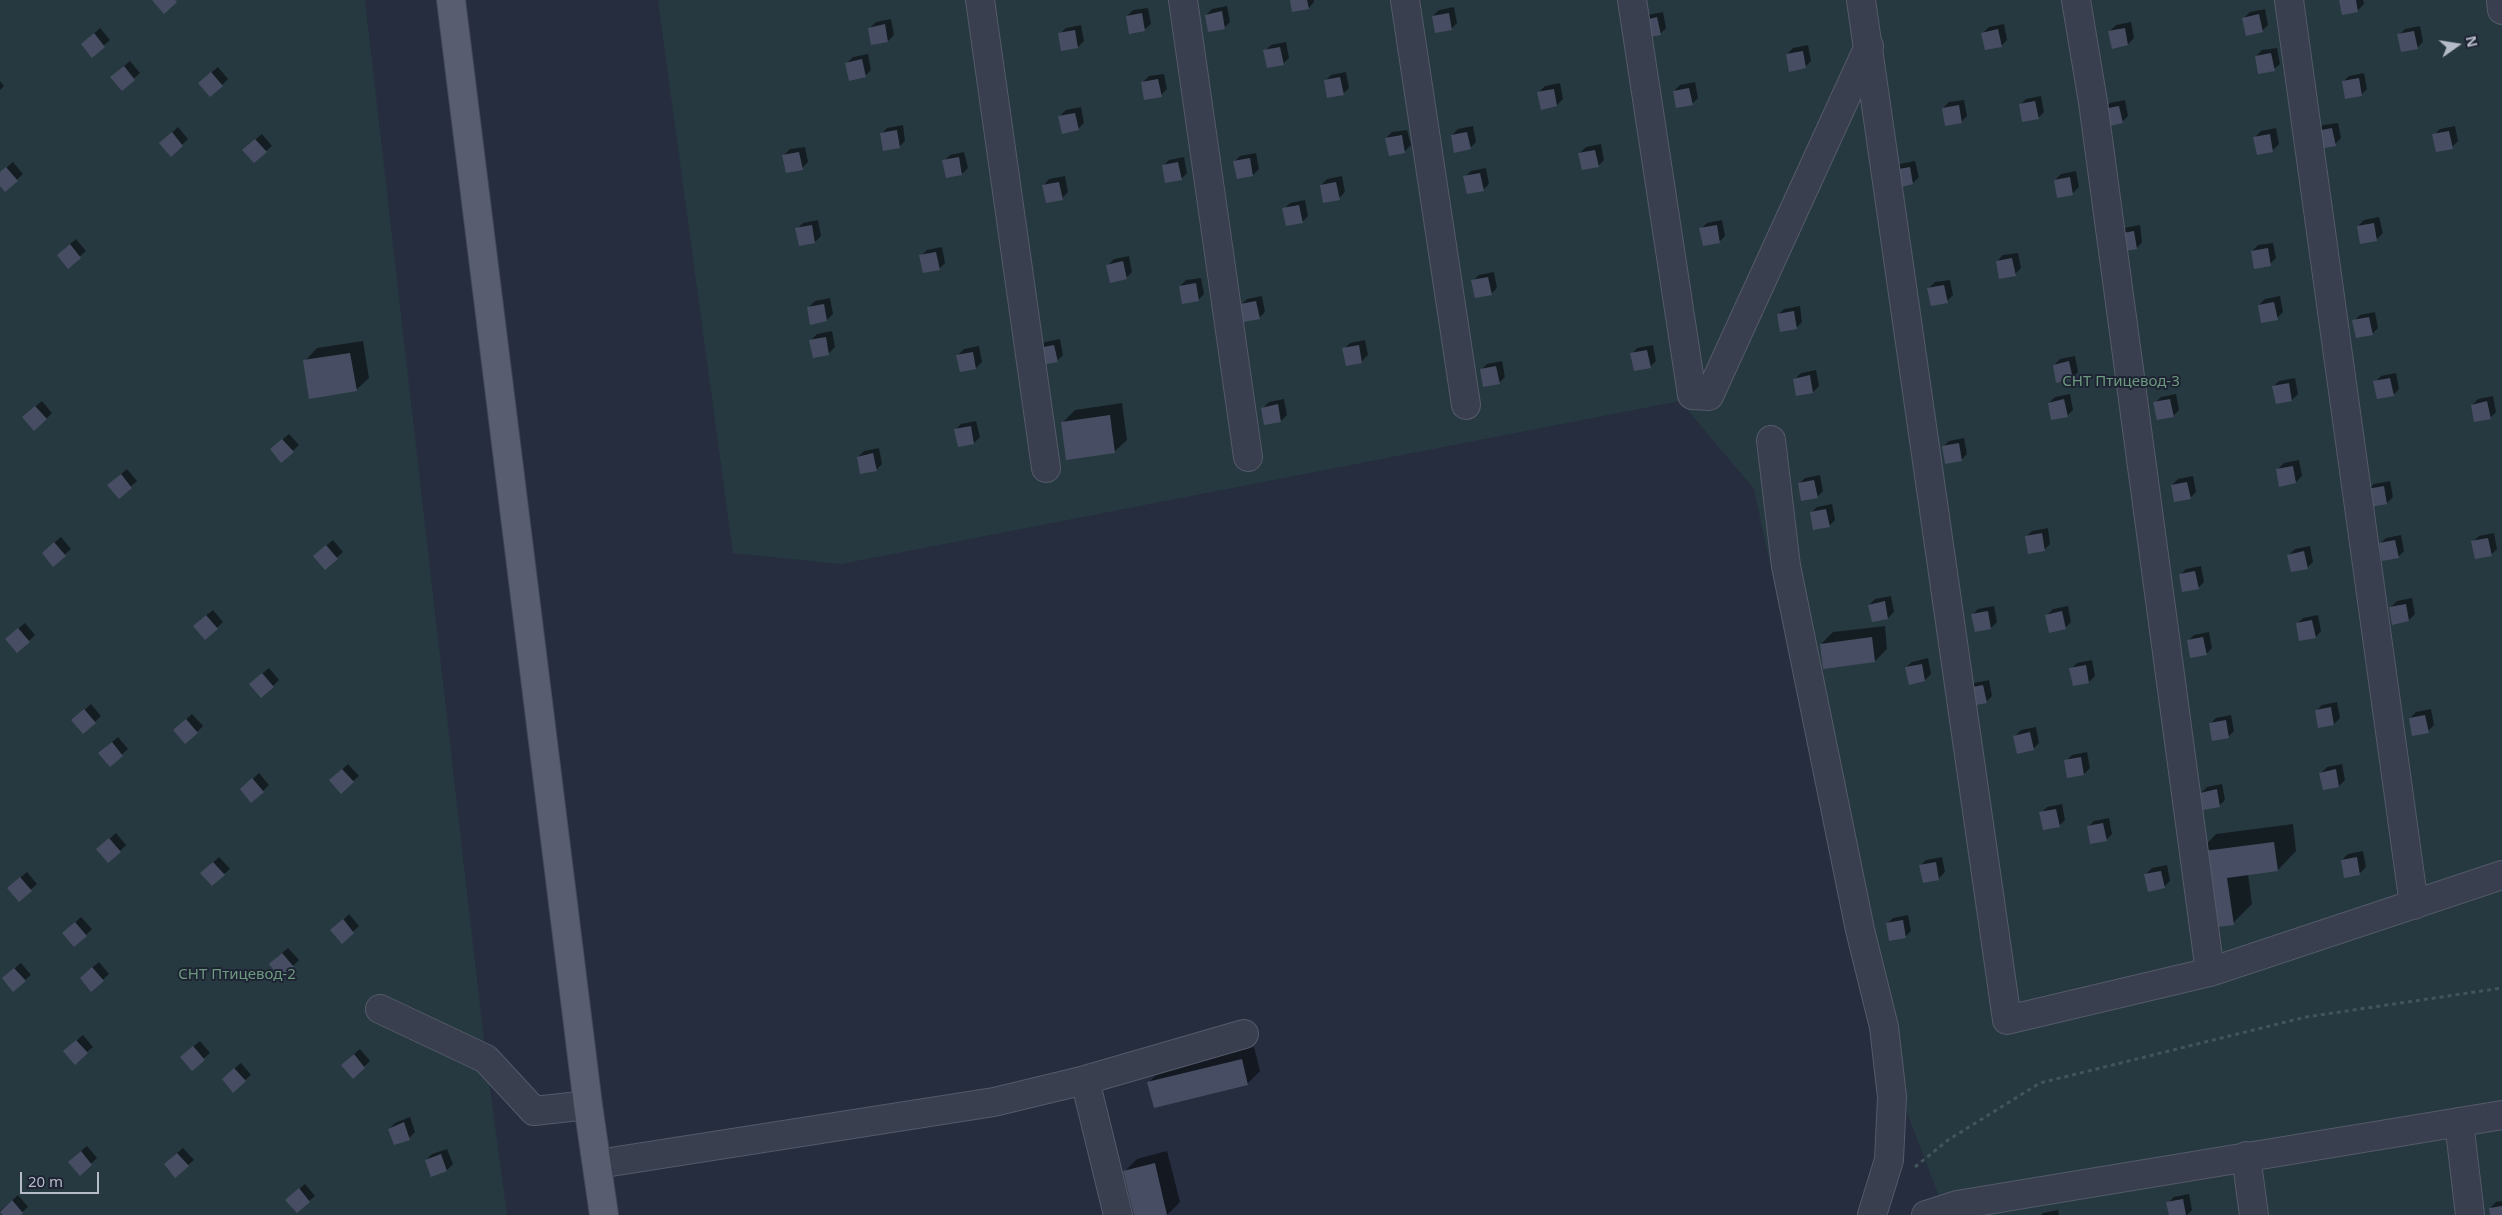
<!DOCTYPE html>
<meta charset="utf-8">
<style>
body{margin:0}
#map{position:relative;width:2502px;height:1215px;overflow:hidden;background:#252d3f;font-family:"Noto Sans",sans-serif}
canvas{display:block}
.north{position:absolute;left:2432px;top:20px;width:50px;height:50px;-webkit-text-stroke:4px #1e2434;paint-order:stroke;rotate:77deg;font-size:14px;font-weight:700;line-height:20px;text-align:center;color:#b6bbc9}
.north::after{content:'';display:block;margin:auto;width:18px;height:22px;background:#b6bbc9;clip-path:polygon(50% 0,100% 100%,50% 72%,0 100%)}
.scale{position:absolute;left:20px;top:1172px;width:79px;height:22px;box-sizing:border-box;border:2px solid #b6bbc9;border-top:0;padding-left:6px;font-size:15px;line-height:18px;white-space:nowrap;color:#b6bbc9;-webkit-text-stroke:4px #1e2434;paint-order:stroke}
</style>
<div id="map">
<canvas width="2502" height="1215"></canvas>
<div class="north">N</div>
<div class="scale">20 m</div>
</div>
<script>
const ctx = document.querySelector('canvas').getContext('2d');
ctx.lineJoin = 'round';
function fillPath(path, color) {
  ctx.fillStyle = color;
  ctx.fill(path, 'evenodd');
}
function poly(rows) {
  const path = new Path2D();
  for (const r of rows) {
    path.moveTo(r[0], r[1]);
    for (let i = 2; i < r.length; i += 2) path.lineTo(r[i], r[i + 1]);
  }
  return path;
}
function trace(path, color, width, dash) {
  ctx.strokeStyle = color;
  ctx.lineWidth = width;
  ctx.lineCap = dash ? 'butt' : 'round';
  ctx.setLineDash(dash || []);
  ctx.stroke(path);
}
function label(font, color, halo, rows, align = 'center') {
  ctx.font = font + ' "Noto Sans",sans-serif';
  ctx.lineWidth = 4;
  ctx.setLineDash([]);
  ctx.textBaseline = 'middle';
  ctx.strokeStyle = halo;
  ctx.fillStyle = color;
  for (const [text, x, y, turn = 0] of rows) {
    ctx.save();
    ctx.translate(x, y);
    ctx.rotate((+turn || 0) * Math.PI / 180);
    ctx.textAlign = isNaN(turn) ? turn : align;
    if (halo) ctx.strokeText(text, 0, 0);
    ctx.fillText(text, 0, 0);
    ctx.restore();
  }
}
fillPath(poly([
 [0,0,365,0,486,1059,507,1215,0,1215],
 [658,0,2502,0,2502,1215,1946,1215,1861,991,1754,489,1680,401,841,564,733,553]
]), '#273940');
fillPath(poly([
 [1291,0,1314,0,1314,2,1309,8],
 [2340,0,2363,0,2364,4,2358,10,2343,13],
 [1227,6,1230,22,1224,28,1206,15,1212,9],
 [1454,7,1457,23,1451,29,1433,16,1439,10],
 [1148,8,1151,24,1145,29,1130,32,1127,16,1133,10],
 [2265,9,2268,25,2262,31,2244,18,2250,12],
 [1663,12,1666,28,1660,34,1645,37,1648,15],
 [891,19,894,35,888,41,870,28,876,22],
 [2131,22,2134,38,2128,44,2110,31,2116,25],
 [2004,24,2007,40,2001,46,1983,33,1989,27],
 [1081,25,1084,41,1078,47,1060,34,1066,28],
 [2420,26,2423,42,2417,48,2399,35,2405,29],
 [100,28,110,40,92,56,88,39],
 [1286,42,1289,58,1283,64,1265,51,1271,45],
 [1808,45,1811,61,1805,67,1787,54,1793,48],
 [2277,48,2280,64,2274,69,2256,56,2262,50],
 [868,54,871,70,865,76,847,63,853,57],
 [130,61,140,73,122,89,118,71],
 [218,67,228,79,222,85,206,77],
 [1346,72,1349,88,1343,94,1325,81,1331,75],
 [2364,73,2367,89,2361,95,2343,82,2349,76],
 [1164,74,1167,89,1161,95,1143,82,1149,76],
 [0,81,4,86,0,90],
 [1695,82,1698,98,1692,104,1674,91,1680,85],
 [1560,83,1563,99,1557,105,1539,92,1545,86],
 [2041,96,2044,112,2038,118,2020,105,2026,99],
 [1964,100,1967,116,1961,122,1943,108,1949,102],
 [2125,100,2128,116,2122,122,2104,109,2110,103],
 [1081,107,1084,123,1078,129,1060,116,1066,110],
 [2338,123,2341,138,2335,144,2317,131,2323,125],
 [903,125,905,141,899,147,881,134,887,128],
 [1473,126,1476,142,1470,148,1452,135,1458,129],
 [2455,126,2458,141,2452,147,2434,135,2440,129],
 [178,127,188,139,171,155,166,138],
 [2276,128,2279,144,2273,150,2255,137,2261,131],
 [1407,130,1411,145,1405,151,1390,154,1386,138,1392,132],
 [262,134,272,146,266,151,250,144],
 [1601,144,1604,160,1598,166,1580,153,1586,147],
 [805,147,808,162,802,168,784,155,790,149],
 [964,152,968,168,962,174,944,161,950,155],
 [1256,153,1259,169,1253,175,1238,177,1234,162,1240,156],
 [1184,157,1187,173,1181,179,1163,166,1169,160],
 [1915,161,1919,177,1913,183,1894,170,1900,164],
 [13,162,23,174,5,190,0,184,0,173],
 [1486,168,1489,184,1483,190,1465,177,1471,171],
 [2076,171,2079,187,2073,193,2058,196,2055,180,2061,174],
 [1065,176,1068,192,1062,198,1044,185,1049,179],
 [1342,176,1345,192,1339,198,1321,185,1327,179],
 [1305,200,1308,216,1302,222,1284,209,1290,203],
 [2379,217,2383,233,2377,239,2358,226,2364,220],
 [818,220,821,236,815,242,797,229,803,223],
 [1722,220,1725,236,1719,242,1701,229,1707,223],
 [2140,225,2142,242,2137,248,2118,234,2124,228],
 [76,239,86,251,68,267,64,249],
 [2273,243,2276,258,2270,264,2252,251,2258,245],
 [942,247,945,263,939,269,921,256,927,250],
 [2018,253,2021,268,2015,274,1997,261,2003,255],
 [1129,256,1132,272,1126,278,1108,265,1114,259],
 [1494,272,1497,288,1491,294,1473,281,1479,275],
 [1201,278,1204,294,1198,300,1180,286,1186,280],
 [1950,280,1953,295,1947,301,1929,288,1935,282],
 [1262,296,1265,312,1259,318,1241,305,1247,299],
 [2280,296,2283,312,2277,318,2259,305,2265,299],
 [830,298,833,314,827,320,809,307,815,301],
 [1800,306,1802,322,1796,328,1778,315,1784,309],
 [2375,312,2378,328,2372,334,2354,321,2360,315],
 [832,331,835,347,829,353,814,356,811,340,817,334],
 [1060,339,1063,355,1057,361,1039,348,1045,342],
 [1365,340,1368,355,1362,361,1347,364,1344,349,1350,343],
 [363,341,369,378,356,390,305,361,317,348],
 [1653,345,1656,361,1650,367,1632,354,1637,348],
 [979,346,982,362,976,368,958,355,964,349],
 [2075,356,2078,372,2072,378,2054,365,2060,359],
 [1502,361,1505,377,1499,383,1481,370,1487,364],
 [1816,370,1819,386,1813,392,1795,379,1801,373],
 [2396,373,2399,389,2393,395,2375,382,2381,376],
 [2295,378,2298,394,2292,400,2273,387,2279,381],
 [2070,394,2073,410,2067,416,2049,403,2055,397],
 [2176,394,2179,410,2173,416,2155,403,2161,397],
 [2493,396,2496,412,2490,418,2472,405,2478,399],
 [1284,399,1287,415,1281,421,1263,408,1269,402],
 [42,401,52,413,46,419,30,411],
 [1122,403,1127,440,1114,452,1062,423,1075,410],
 [976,421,980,437,974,443,955,430,961,424],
 [289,434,299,445,281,462,277,444],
 [1964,438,1967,454,1961,460,1943,447,1949,441],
 [879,448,882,464,876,470,858,457,864,451],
 [2299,460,2302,476,2296,482,2278,469,2284,463],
 [127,469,137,481,119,497,115,479],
 [1820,475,1823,491,1817,497,1799,484,1805,478],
 [2193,476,2196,492,2190,498,2172,485,2178,479],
 [2390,481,2393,497,2387,503,2368,490,2374,484],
 [1832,504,1835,520,1829,526,1811,513,1817,507],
 [2048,528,2050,544,2044,550,2026,537,2032,531],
 [2494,533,2497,549,2491,555,2473,542,2479,536],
 [2401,535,2404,551,2398,557,2380,544,2386,538],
 [61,537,71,549,53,565,49,547],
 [333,540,343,552,325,568,321,550],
 [2310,546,2313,562,2307,568,2289,555,2295,549],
 [2201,566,2204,582,2198,588,2180,575,2186,569],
 [1891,596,1894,612,1888,618,1869,605,1875,599],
 [2412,598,2415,614,2409,620,2391,607,2397,601],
 [1994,606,1997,622,1991,628,1972,615,1978,609],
 [2068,606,2071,622,2065,628,2047,615,2053,609],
 [213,610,223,622,217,628,200,620],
 [2318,615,2321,631,2316,637,2297,624,2303,618],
 [25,623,35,635,29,641,13,633],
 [1885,626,1887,649,1875,661,1821,644,1833,632],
 [2209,632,2212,648,2206,654,2188,641,2194,635],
 [1928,658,1931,674,1925,680,1910,683,1906,667,1912,662],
 [2092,660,2095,676,2089,682,2074,684,2071,669,2077,663],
 [269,668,279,680,273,686,257,678],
 [1989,680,1992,696,1986,702,1968,689,1974,683],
 [2337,702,2340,718,2334,724,2319,727,2316,711,2322,705],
 [91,704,101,716,95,722,79,715],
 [2431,709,2434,725,2428,731,2410,718,2416,712],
 [192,714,203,726,197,732,181,724],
 [2231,715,2234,731,2228,737,2210,724,2216,718],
 [2036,727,2039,743,2033,749,2015,736,2021,730],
 [118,737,128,749,110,765,106,747],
 [2087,752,2090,768,2084,774,2066,761,2072,755],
 [348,764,359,776,353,781,337,774],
 [2342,764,2345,780,2339,786,2321,773,2327,767],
 [259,773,269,785,263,791,247,784],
 [2222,784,2225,800,2219,806,2201,793,2207,787],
 [2062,804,2065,820,2059,826,2041,813,2047,807],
 [2109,818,2112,834,2106,840,2088,827,2094,821],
 [2293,824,2296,851,2278,870,2248,874,2252,904,2233,923,2198,853,2216,834],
 [116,833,126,845,120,851,104,844],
 [2363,851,2366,867,2360,873,2345,876,2342,860,2348,854],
 [219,857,230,869,224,874,208,867],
 [1942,857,1945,872,1939,878,1924,881,1920,866,1926,860],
 [2167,865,2170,881,2164,887,2146,874,2152,868],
 [27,872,37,884,19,900,15,882],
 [349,914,359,926,342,942,338,925],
 [1908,915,1911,931,1905,937,1887,924,1893,918],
 [81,917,92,929,86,935,70,927],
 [288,948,299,960,293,966,276,958],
 [99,962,109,974,91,990,87,972],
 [21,963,31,975,25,980,9,973],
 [83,1035,93,1047,87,1052,71,1045],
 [200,1041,210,1053,192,1069,188,1051],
 [1254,1047,1260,1071,1247,1084,1149,1082,1161,1070],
 [360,1049,370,1061,353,1077,348,1059],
 [241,1063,251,1075,245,1080,229,1073],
 [410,1117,415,1132,409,1138,389,1129,395,1123],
 [87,1146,97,1158,80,1174,75,1156],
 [183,1148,194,1160,188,1165,171,1158],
 [447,1149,453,1164,447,1170,432,1175,426,1160,432,1154],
 [1167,1151,1180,1202,1167,1215,1135,1215,1125,1171,1137,1159],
 [305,1184,315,1196,309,1201,293,1194],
 [2189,1194,2192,1210,2187,1215,2170,1215,2168,1203,2174,1197],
 [18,1195,28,1207,19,1215,4,1215,0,1211],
 [2502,1201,2502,1215,2492,1215,2490,1208,2496,1202],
 [2058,1210,2059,1215,2041,1215,2043,1213]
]), '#0007');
fillPath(poly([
 [152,0,175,0,177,2,164,14],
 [1290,0,1307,0,1309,9,1292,12],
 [2339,0,2356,0,2358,12,2342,15],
 [1222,11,1225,29,1208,32,1205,15],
 [1142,13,1145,31,1129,34,1126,16],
 [1449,13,1452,30,1435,33,1432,16],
 [2259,14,2263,32,2246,36,2242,18],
 [1657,17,1661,35,1644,38,1641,21],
 [885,24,888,42,871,45,868,28],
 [2125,28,2128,45,2112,49,2108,31],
 [1998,29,2002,47,1985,50,1981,33],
 [1075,30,1078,48,1061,51,1058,33],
 [2414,31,2418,49,2401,52,2397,34],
 [94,33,105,47,92,58,81,44],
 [1280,47,1284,65,1267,68,1263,50],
 [1803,51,1806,68,1789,72,1786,54],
 [2271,53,2275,71,2258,74,2255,56],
 [862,59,866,77,849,81,845,63],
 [124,66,135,80,122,91,110,77],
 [211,72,223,86,210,97,198,83],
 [1340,77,1344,95,1327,98,1324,80],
 [2359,78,2362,96,2345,99,2342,81],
 [1158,79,1162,97,1144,100,1141,82],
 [1689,88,1693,105,1676,108,1673,91],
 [1554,89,1557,106,1541,110,1537,92],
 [2035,101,2039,119,2022,122,2019,104],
 [1959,105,1962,123,1945,126,1942,108],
 [2119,106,2123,123,2106,127,2103,109],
 [1075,113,1079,130,1062,134,1058,116],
 [2332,128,2336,146,2319,149,2316,131],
 [897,130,900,148,883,151,880,133],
 [2449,131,2453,149,2436,152,2432,134],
 [172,132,183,146,171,157,159,143],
 [1467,132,1471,149,1454,153,1451,135],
 [2270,134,2273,152,2257,155,2253,137],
 [1402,135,1405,153,1389,156,1385,138],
 [255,139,267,152,254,163,242,150],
 [1595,150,1599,167,1582,170,1578,153],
 [799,152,803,170,786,173,782,155],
 [959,157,962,175,946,178,942,160],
 [1250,158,1253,176,1237,179,1233,161],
 [1178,162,1182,180,1165,183,1162,165],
 [6,167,18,181,5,192,0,186,0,172],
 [1910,167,1913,184,1897,188,1893,170],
 [1480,173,1484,191,1467,194,1463,176],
 [2070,177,2073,195,2057,198,2054,180],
 [1059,182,1063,200,1046,203,1042,185],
 [1336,182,1340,200,1323,203,1320,185],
 [1299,205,1303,223,1286,226,1282,208],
 [2374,223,2377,241,2360,244,2357,226],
 [812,225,815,243,799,246,795,228],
 [1717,225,1720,243,1703,246,1699,228],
 [2134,231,2137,249,2120,252,2117,234],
 [70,244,81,258,68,269,57,255],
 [2268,248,2271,266,2254,269,2251,251],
 [936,252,940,270,923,273,919,255],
 [2012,258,2016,276,1999,279,1996,261],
 [1123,261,1127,279,1110,283,1106,265],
 [1488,277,1492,295,1475,298,1471,280],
 [1196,283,1199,301,1182,304,1179,286],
 [1944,285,1948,303,1931,306,1927,288],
 [1256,301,1260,319,1243,322,1240,304],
 [2274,302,2278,320,2261,323,2258,305],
 [824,304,827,321,810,325,807,307],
 [1794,311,1797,329,1780,332,1777,314],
 [2369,317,2373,335,2356,338,2352,320],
 [826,337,829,355,813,358,809,340],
 [1054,345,1058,362,1041,365,1038,348],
 [1359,345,1362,363,1346,366,1342,348],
 [1647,350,1651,368,1634,371,1630,353],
 [973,352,976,369,960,372,956,355],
 [350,353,357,391,309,399,303,360],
 [2069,361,2073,379,2056,383,2053,365],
 [1496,366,1500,384,1483,387,1480,369],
 [1810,375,1813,393,1796,396,1793,379],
 [2390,378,2394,396,2377,399,2373,381],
 [2289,383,2292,401,2276,404,2272,386],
 [2064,399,2068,417,2051,420,2048,403],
 [2170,399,2174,417,2157,420,2153,402],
 [2487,401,2491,419,2474,422,2471,405],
 [1278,404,1281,422,1264,425,1261,408],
 [35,406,47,419,34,431,22,417],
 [1110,415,1115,453,1066,460,1061,422],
 [971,426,974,444,958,447,954,429],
 [282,439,294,452,281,463,270,449],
 [1959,443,1962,461,1945,464,1942,446],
 [873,453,877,471,860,474,857,457],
 [2293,466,2296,483,2279,487,2276,469],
 [121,474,132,488,119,499,107,485],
 [1814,480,1818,498,1801,501,1798,483],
 [2187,482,2191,499,2174,502,2171,485],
 [2384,486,2387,504,2371,507,2367,489],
 [1826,509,1830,527,1813,530,1810,512],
 [2042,533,2045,551,2028,554,2025,536],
 [2488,538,2492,556,2475,559,2471,541],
 [2395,540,2399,558,2382,561,2379,543],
 [54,542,66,556,53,567,42,553],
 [326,545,338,559,325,570,313,556],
 [2304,551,2308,569,2291,572,2287,555],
 [2195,571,2199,589,2182,592,2179,574],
 [1885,601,1888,619,1872,622,1868,605],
 [2406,604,2409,621,2392,625,2389,607],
 [1988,611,1991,629,1975,632,1971,614],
 [2062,611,2066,629,2049,633,2045,615],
 [206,615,218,629,205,640,193,626],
 [2312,620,2316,638,2299,641,2296,623],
 [18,628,30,642,17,653,5,639],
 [1872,637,1875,662,1823,669,1820,644],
 [2203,637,2207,655,2190,658,2187,640],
 [1922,664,1925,681,1909,685,1905,667],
 [2086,665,2089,683,2073,686,2069,668],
 [262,673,274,687,261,698,249,684],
 [1983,685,1987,703,1970,706,1967,688],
 [2331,707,2334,725,2318,728,2315,710],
 [84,709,96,723,83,734,71,720],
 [2425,715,2429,733,2412,736,2409,718],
 [186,719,198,733,185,744,173,730],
 [2226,720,2229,738,2212,741,2209,723],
 [2030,732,2034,750,2017,754,2013,736],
 [112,742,123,756,110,767,98,753],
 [2081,757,2084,775,2067,778,2064,760],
 [342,769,354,782,341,794,329,780],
 [2336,769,2339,787,2323,790,2319,773],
 [252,778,264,792,251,803,240,789],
 [2217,789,2220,807,2203,810,2200,793],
 [2056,809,2060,827,2043,830,2039,812],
 [2103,823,2107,841,2090,844,2087,826],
 [109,838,121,852,108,863,96,849],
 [2274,842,2278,871,2227,878,2234,925,2207,928,2196,852],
 [2357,857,2360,875,2344,878,2341,860],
 [213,862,225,875,212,886,200,873],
 [1936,862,1939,880,1923,883,1919,865],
 [2161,871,2165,888,2148,892,2144,874],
 [20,877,32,891,19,902,7,888],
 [343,919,354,933,342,944,330,930],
 [1903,920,1906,938,1889,941,1886,923],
 [75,922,87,936,74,947,62,933],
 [282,953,294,967,280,978,269,964],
 [92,967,104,981,91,992,80,978],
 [14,968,26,981,13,992,2,978],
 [76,1040,88,1053,75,1065,63,1051],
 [193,1046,205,1060,192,1071,180,1057],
 [354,1054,365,1068,353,1079,341,1065],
 [1242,1059,1248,1085,1154,1108,1147,1082],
 [234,1068,246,1081,233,1093,222,1079],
 [404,1122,410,1140,394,1145,388,1129],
 [81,1151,92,1165,80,1176,68,1162],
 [177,1153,189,1166,175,1178,164,1164],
 [441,1154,447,1171,431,1177,425,1160],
 [1155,1163,1167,1215,1134,1215,1123,1171],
 [299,1188,310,1202,297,1213,285,1200],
 [2183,1199,2186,1215,2169,1215,2166,1202],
 [12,1200,23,1213,21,1215,3,1215,0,1212],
 [2502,1206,2502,1215,2490,1215,2489,1208]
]), '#474e63');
const minor = poly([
 [980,0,1046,468],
 [1183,0,1248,457],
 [1405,0,1466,405],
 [1632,0,1692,395,1709,396,1869,46],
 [1861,0,2007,1020,2210,972,2502,875],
 [2076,0,2093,102,2210,972],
 [2289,0,2414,905],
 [2501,0,2502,10],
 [1771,440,1786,566,1860,930,1884,1027,1892,1097,1889,1160,1872,1215],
 [380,1009,486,1059,534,1111,588,1105],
 [1085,1080,1118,1215],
 [2459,1122,2470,1215],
 [2246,1156,2254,1215],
 [598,1164,994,1102,1085,1080,1244,1034],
 [1926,1215,1957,1205,2502,1115]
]);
const major = poly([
 [451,0,588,1105,604,1215]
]);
trace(minor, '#545a69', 30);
trace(major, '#434858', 30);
trace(poly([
 [1915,1167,1948,1140,2040,1083,2306,1017,2502,988]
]), '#42555a', 3, [4, 4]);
trace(minor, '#393f4f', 28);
trace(major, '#585e6f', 28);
label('15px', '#6d9a7e', '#1e2434', [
 ["СНТ Птицевод-3",2121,382],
 ["СНТ Птицевод-2",237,975]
]);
</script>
